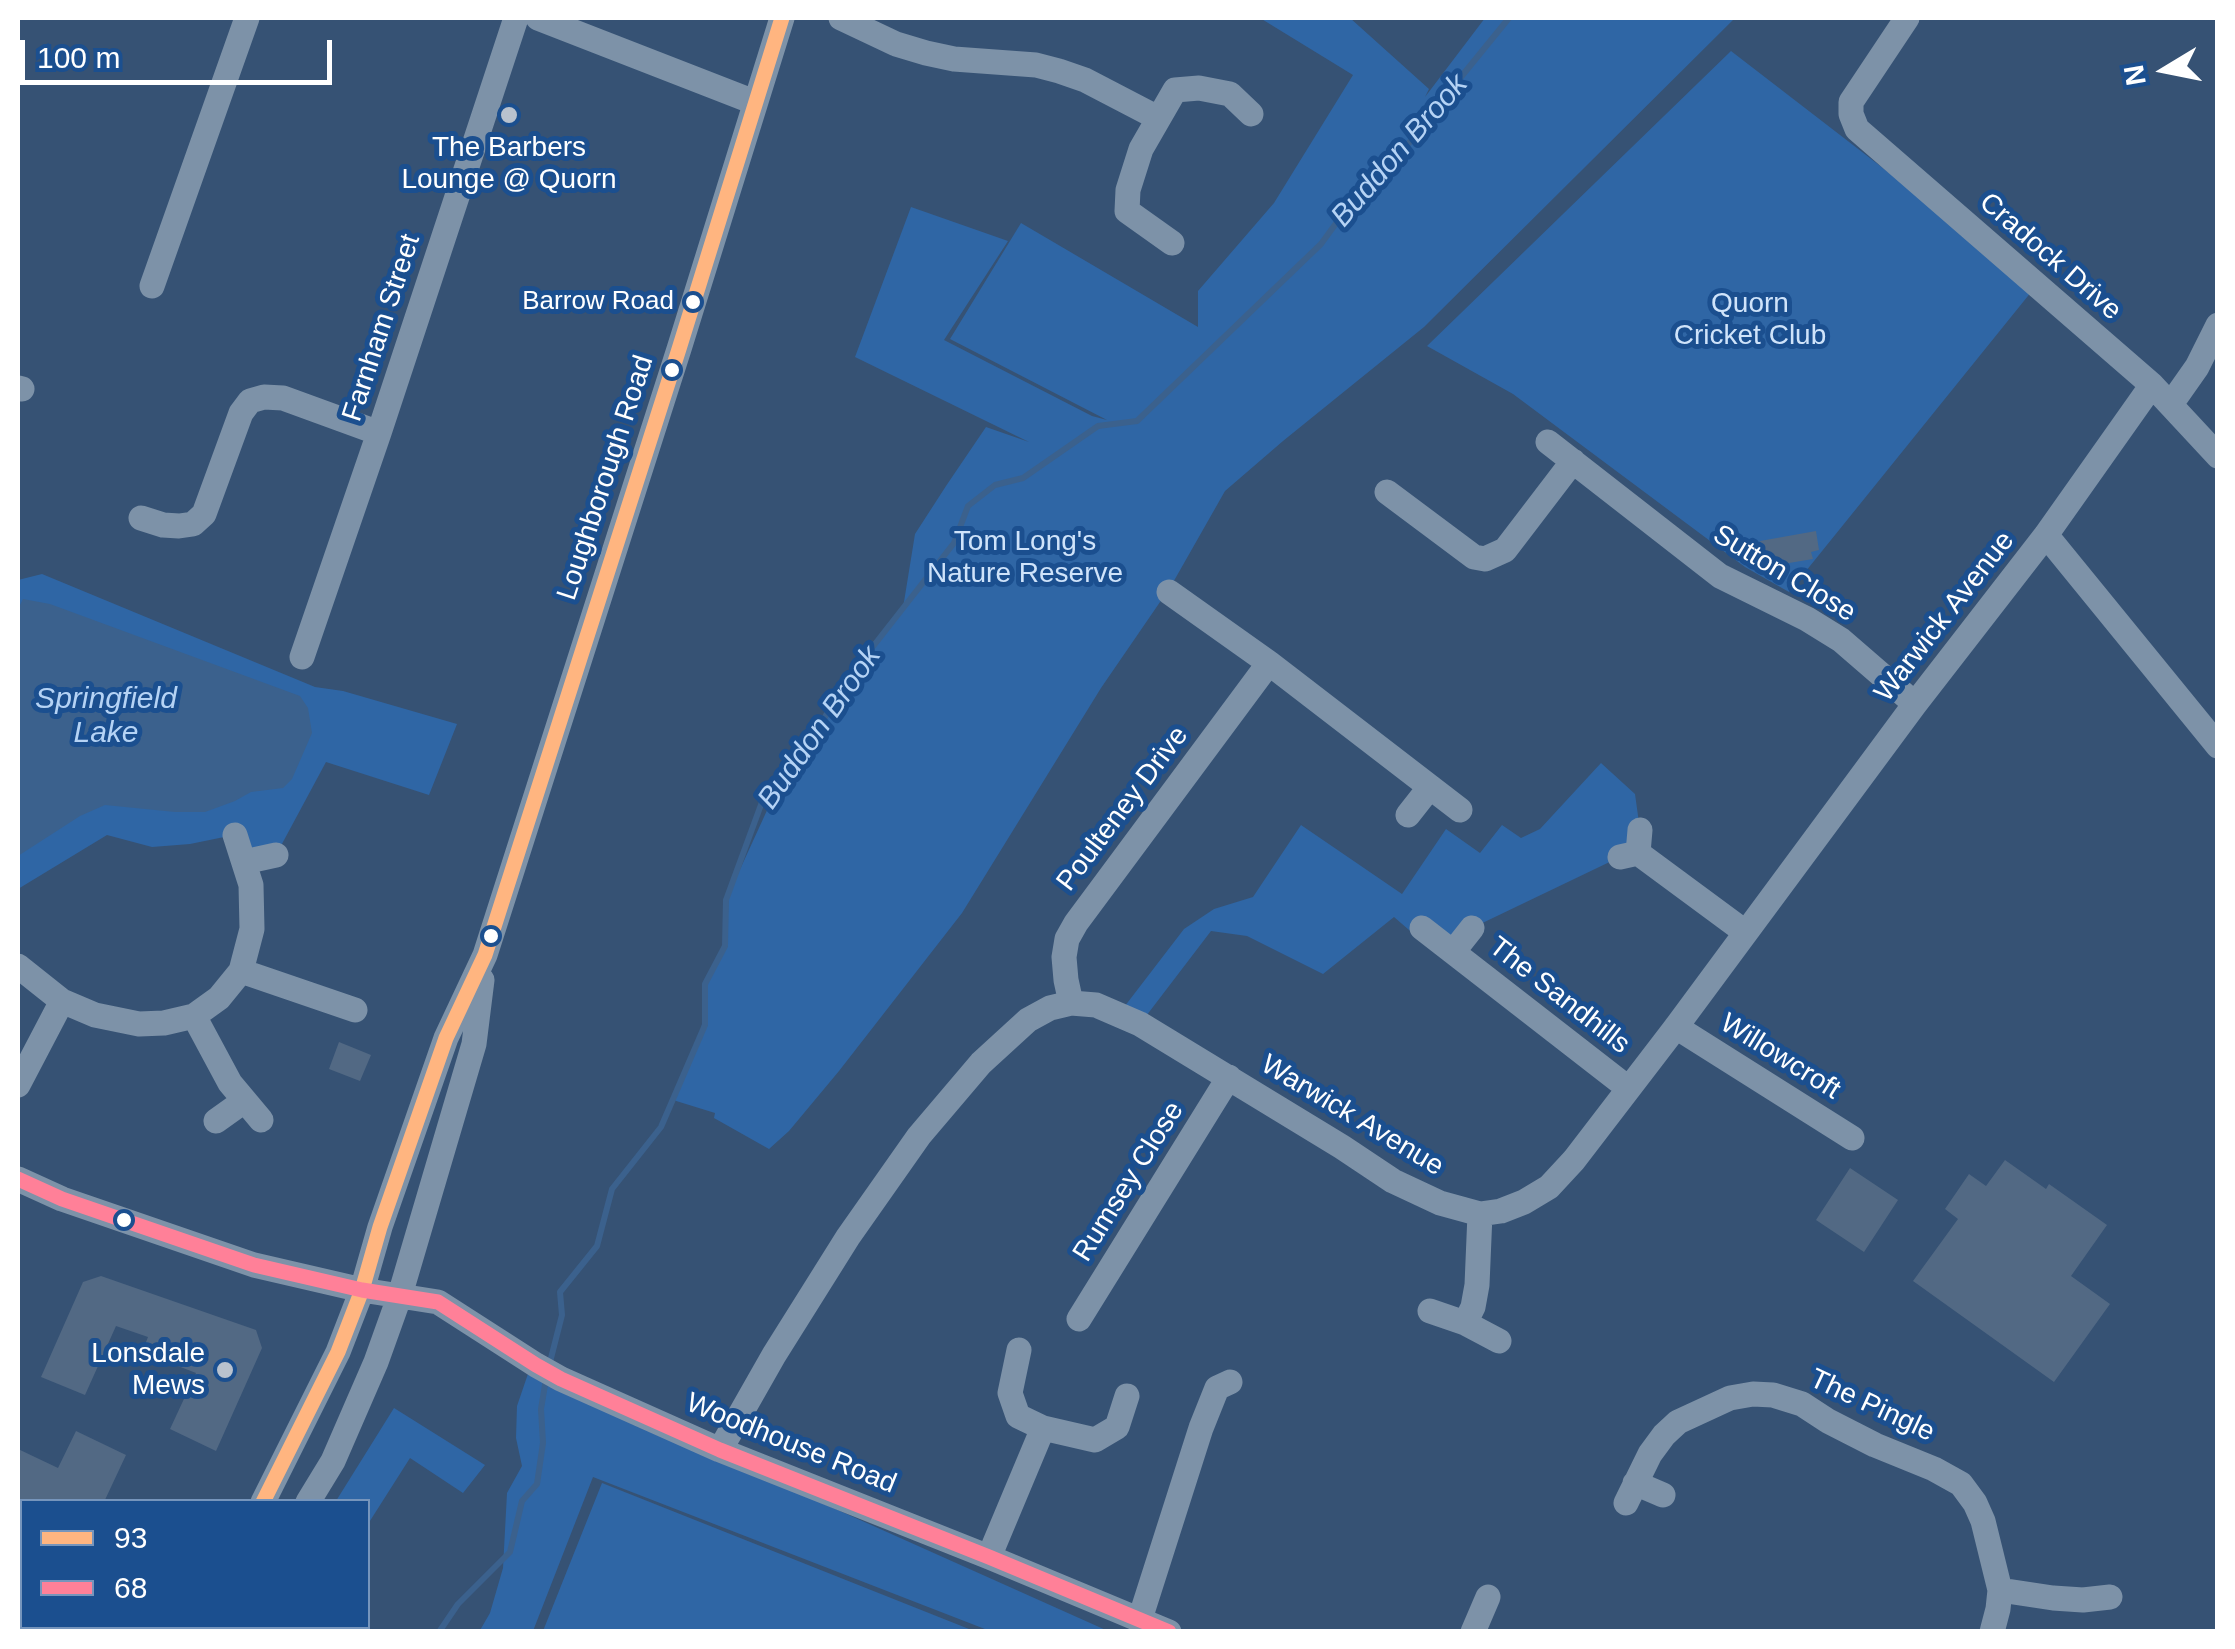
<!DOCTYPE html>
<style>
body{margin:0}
#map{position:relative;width:2235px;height:1649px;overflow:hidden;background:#365274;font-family:Arial,sans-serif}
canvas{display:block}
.frame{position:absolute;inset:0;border:20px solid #fff;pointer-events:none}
.legend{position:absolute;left:20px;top:1499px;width:350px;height:130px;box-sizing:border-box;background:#1b4f8f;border:2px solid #7695bc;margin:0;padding:12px 18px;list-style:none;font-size:30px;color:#fff}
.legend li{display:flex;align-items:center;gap:20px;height:50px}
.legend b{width:50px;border:2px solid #7695bc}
.north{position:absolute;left:2115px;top:20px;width:100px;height:100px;-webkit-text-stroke:8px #1b4f8f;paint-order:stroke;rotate:260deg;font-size:28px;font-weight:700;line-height:40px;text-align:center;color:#fff}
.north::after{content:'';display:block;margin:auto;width:35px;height:45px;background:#fff;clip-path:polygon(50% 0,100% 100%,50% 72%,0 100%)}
.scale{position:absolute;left:20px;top:40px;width:312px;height:45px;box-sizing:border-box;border:5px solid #fff;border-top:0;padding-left:12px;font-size:30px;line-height:35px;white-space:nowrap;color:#fff;-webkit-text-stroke:8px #1b4f8f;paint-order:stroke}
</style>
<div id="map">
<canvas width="2235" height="1649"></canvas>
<div class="frame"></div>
<ul class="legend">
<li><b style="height:12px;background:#ffb580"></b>93</li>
<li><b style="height:12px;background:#ff8098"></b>68</li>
</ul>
<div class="north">N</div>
<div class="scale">100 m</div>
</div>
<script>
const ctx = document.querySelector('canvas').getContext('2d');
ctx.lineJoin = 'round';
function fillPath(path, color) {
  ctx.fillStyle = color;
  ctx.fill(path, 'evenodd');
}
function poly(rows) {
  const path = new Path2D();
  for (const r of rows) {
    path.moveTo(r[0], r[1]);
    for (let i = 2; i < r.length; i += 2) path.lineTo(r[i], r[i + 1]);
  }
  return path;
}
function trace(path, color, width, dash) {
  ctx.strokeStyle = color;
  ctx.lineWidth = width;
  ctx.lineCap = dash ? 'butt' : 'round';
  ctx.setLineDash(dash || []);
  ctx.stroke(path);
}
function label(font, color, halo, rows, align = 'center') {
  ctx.font = font + ' Arial,sans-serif';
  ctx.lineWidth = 10;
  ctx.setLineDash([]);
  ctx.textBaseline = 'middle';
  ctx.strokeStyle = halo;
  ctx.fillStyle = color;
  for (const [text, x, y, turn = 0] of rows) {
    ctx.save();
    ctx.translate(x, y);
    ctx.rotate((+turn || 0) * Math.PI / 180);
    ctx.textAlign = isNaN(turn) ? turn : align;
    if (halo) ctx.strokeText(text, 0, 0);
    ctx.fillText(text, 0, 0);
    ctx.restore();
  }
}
fillPath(poly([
 [1260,18,1350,18,1429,89,1425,97,1485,18,1735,18,1424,327,1283,441,1225,491,1171,586,1101,688,962,913,839,1071,789,1131,769,1149,714,1118,715,1113,673,1100,701,1036,705,984,725,946,726,900,769,806,852,674,903,608,915,534,946,486,986,427,1029,442,855,357,911,207,1008,241,944,340,1092,416,1107,420,950,339,1021,223,1198,327,1198,291,1274,203,1353,75],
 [1731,51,2036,286,1789,592,1745,567,1513,394,1427,346],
 [42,574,315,687,343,691,457,724,429,795,326,762,276,855,244,862,234,835,190,844,152,847,107,835,18,889,18,580],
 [1601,763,1635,794,1640,830,1620,857,1472,928,1453,952,1416,936,1394,917,1323,974,1247,936,1211,931,1140,1024,1118,1015,1184,929,1214,909,1253,897,1301,825,1402,894,1446,829,1480,853,1502,825,1521,838,1540,829],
 [530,1368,554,1383,1108,1631,990,1631,593,1477,533,1631,479,1632,490,1613,503,1568,507,1493,522,1466,516,1438,517,1406],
 [394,1408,485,1465,463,1493,410,1458,368,1524,368,1502,336,1501],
 [602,1483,974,1631,543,1631]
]), '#2f66a5');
fillPath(poly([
 [23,599,50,604,300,696,308,708,312,733,292,779,283,788,251,792,235,801,205,812,175,812,105,805,80,816,18,856,18,609]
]), '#3b618d');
trace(poly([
 [549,1366,562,1315,560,1292,597,1246,612,1189,661,1127,705,1025,705,984,725,946,726,900,762,802,804,753,846,681,954,543,968,506,995,485,1023,478,1098,426,1137,421,1321,244,1369,178,1434,121,1461,77,1509,18],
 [439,1632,458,1604,510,1552,522,1501,537,1484,543,1443,541,1409,546,1379]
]), '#3b618d', 6);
fillPath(poly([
 [1816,531,1819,550,1811,552,1813,559,1765,567,1760,541],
 [339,1042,371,1055,360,1081,329,1069],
 [2005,1160,2046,1189,2049,1184,2107,1225,2071,1276,2110,1304,2054,1382,1913,1281,1958,1219,1945,1209,1969,1174,1986,1186],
 [1850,1168,1898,1200,1864,1252,1816,1220],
 [101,1276,256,1330,262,1348,216,1451,170,1429,196,1373,142,1352,148,1337,116,1326,85,1395,41,1377,83,1282],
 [76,1431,126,1455,104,1502,18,1502,18,1449,58,1468]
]), '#526984');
trace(poly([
 [538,18,754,102],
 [841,18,896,44,926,53,954,59,1036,65,1059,71,1085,80,1158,118],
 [1907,18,1851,102,1851,114,1857,129,2152,385,2218,456],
 [1172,243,1127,211,1128,190,1141,149,1175,90,1199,88,1230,94,1251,114],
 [152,286,247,18],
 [18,388,22,389],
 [2171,404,2197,367,2218,325],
 [1548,442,1720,576,1807,619,1841,640,1915,704],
 [1387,492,1474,557,1485,559,1505,550,1573,461],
 [141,518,163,525,179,526,193,524,204,514,241,413,250,401,264,397,283,398,379,433],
 [2046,535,2218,746],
 [1169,592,1269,663,1460,810],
 [302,657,379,433,516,18],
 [1408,815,1430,787],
 [1638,853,1745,932],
 [1620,857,1638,853,1640,830],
 [244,862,276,855],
 [1422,928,1628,1088],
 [1453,952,1472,928],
 [18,966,62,1001,95,1015,139,1024,164,1023,194,1016,219,998,241,971,252,929,251,885,235,835],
 [241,971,355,1010],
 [1071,1003,1066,980,1064,957,1067,939,1076,923,1269,663],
 [194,1016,230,1083,261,1120],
 [1676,1027,1852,1138],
 [18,1085,62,1001],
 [216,1121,244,1101],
 [18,1179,62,1199,254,1265,362,1290,438,1302,536,1365,561,1379,720,1450,989,1557,1169,1632],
 [1430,1311,1465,1323,1499,1341],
 [1079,1319,1229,1077],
 [1465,1323,1473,1307,1477,1285,1480,1214],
 [1019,1350,1010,1393,1018,1416,1043,1428,1095,1440,1117,1427,1127,1396],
 [720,1450,774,1355,848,1237,919,1136,981,1063,1028,1020,1050,1008,1071,1003,1096,1005,1140,1024,1342,1147,1393,1181,1440,1203,1480,1214,1501,1211,1524,1202,1549,1187,1574,1160,1676,1027,1915,704,2046,535,2152,385],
 [1635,1483,1663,1495],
 [263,1502,338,1352,362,1290,380,1227,446,1038,485,955,679,349,782,18],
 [308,1502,333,1461,376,1362,400,1295,474,1044,482,980],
 [1626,1503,1650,1454,1664,1435,1678,1422,1730,1398,1753,1394,1773,1395,1802,1404,1828,1421,1875,1445,1934,1469,1961,1484,1975,1503,1983,1521,2000,1590,1998,1609,1992,1632],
 [18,1554,22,1557],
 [989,1557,1043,1428],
 [2000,1590,2053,1598,2083,1600,2110,1597],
 [1140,1619,1201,1428,1217,1388,1230,1382],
 [187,1632,190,1626],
 [222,1632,226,1626],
 [1473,1632,1488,1597]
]), '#7d92a8', 25);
trace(poly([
 [263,1502,338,1352,362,1290,380,1227,446,1038,485,955,679,349,782,18]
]), '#ffb580', 15);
trace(poly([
 [18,1179,62,1199,254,1265,362,1290,438,1302,536,1365,561,1379,720,1450,989,1557,1169,1632]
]), '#ff8098', 15);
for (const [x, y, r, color] of [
 [509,115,10,"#b9c2ce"],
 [693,302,9,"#fff"],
 [672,370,9,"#fff"],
 [491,936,9,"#fff"],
 [124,1220,9,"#fff"],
 [225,1370,10,"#b9c2ce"]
]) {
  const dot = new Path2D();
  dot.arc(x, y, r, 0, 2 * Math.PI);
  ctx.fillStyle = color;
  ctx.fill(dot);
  trace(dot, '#1b4f8f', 4);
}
label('26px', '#fff', '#1b4f8f', [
 ["Barrow Road",674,302]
], 'right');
label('28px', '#fff', '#1b4f8f', [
 ["The Barbers",509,148],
 ["Lounge @ Quorn",509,180],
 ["Lonsdale",205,1354,"right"],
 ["Mews",205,1386,"right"]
]);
label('28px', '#fff', '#1b4f8f', [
 ["Cradock Drive",2050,257,41],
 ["Farnham Street",382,328,-72],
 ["Loughborough Road",606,478,-72],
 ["Sutton Close",1784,574,31],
 ["Warwick Avenue",1945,617,-52],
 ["Poulteney Drive",1123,809,-53],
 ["The Sandhills",1559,996,38],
 ["Willowcroft",1780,1057,32],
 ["Warwick Avenue",1352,1116,31],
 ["Rumsey Close",1129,1182,-58],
 ["The Pingle",1872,1406,25],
 ["Woodhouse Road",791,1444,22]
]);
label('28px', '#cfe3fa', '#1b4f8f', [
 ["Quorn",1750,304],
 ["Cricket Club",1750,336],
 ["Tom Long's",1025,542],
 ["Nature Reserve",1025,574]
]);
label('italic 30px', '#b5d3f5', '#1b4f8f', [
 ["Buddon Brook",1400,151,-49],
 ["Springfield",106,700],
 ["Lake",106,734],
 ["Buddon Brook",820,728,-55]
]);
</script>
